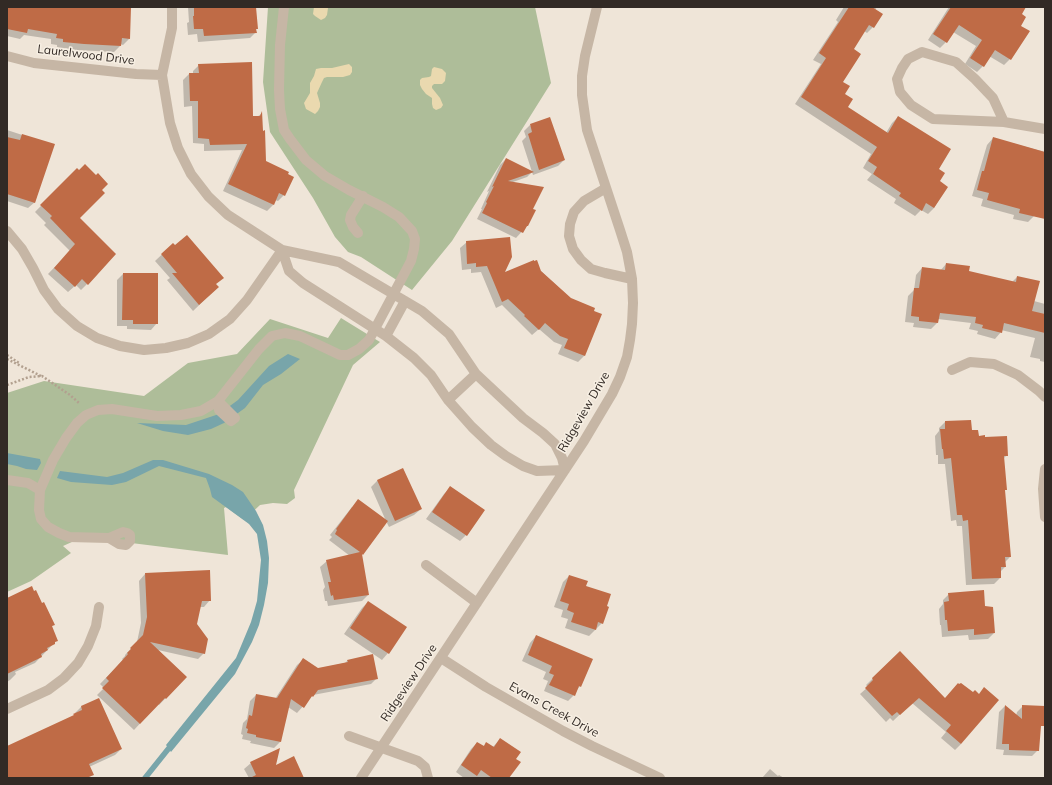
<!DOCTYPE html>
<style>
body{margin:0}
#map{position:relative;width:1052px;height:785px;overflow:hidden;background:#efe5d8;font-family:Mulish,sans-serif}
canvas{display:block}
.frame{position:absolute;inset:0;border:8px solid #322a25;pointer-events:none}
</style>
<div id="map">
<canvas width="1052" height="785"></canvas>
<div class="frame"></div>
</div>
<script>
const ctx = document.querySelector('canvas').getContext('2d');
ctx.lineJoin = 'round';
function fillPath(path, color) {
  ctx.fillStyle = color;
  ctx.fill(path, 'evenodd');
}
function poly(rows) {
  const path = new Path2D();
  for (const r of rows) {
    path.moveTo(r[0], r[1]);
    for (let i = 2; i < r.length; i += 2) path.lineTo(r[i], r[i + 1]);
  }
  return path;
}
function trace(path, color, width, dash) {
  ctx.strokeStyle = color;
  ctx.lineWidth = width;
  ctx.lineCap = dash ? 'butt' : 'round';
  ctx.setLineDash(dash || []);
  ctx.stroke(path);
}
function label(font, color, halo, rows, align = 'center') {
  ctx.font = font + ' Mulish,sans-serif';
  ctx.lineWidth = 3;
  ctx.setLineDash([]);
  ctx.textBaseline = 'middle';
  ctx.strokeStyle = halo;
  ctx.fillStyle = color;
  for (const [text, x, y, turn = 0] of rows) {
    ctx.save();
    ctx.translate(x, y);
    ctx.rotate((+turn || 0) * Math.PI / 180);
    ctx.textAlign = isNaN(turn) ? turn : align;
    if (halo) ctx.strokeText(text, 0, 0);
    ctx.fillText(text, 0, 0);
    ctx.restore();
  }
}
fillPath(poly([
 [268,7,535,7,551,83,452,241,412,290,361,257,348,252,335,237,313,198,270,132,263,82],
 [341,318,380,342,353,365,294,490,295,498,287,504,273,503,260,505,244,520,226,507,224,508,228,555,83,537,63,546,71,553,31,581,7,592,7,393,44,381,144,396,188,363,237,354,270,319,328,338]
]), '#aebd99');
fillPath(poly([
 [314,7,329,7,328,8,327,15,325,18,321,20,315,16,313,14],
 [349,64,352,67,352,72,350,75,343,77,327,77,324,78,322,82,317,93,320,103,320,107,318,111,315,114,306,109,304,103,310,93,310,83,314,76,316,69,321,68,332,68],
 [434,67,442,69,446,73,445,81,442,84,434,84,432,86,432,88,440,98,443,105,441,108,436,110,433,108,432,104,432,98,426,94,422,89,420,85,420,80,422,78,429,77,431,76,432,69]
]), '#ead9af');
fillPath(poly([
 [288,354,300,359,281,374,263,385,245,408,224,423,211,429,188,435,163,431,137,423,186,425,219,414,238,400,269,366],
 [7,453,40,459,41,463,37,470,26,469,17,466,7,464],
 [153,460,163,460,209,474,232,485,243,492,256,511,263,525,267,541,269,558,268,583,264,605,259,625,252,642,235,674,171,752,166,745,236,658,251,622,257,601,261,560,257,534,249,524,212,497,210,489,206,478,159,466,126,482,112,485,71,482,57,478,60,471,107,477,123,473]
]), '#78a5aa');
fillPath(poly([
 [7,7,130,7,129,39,123,45,120,44,120,46,114,52,77,50,57,47,57,45,51,44,51,39,24,35,20,39,7,36],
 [188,7,255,7,257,28,256,30,256,32,250,38,198,42,197,34,188,35,187,23,189,22],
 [844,7,877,7,875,10,873,27,867,33,864,31,853,50,841,82,846,107,886,133,892,123,898,117,937,169,939,182,947,187,934,208,928,214,921,210,915,216,894,203,896,199,867,180,872,174,863,168,871,154,795,104,821,64,813,60,838,22,836,20],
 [949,7,1016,7,1020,26,1028,31,1010,59,1004,65,989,56,983,66,977,72,965,64,976,46,953,32,946,42,940,48,928,40],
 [199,65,252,118,257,117,261,114,265,162,284,195,278,201,275,200,273,205,267,211,223,191,242,150,204,151,204,144,193,143,192,106,184,107,183,80,189,74,193,74,193,71],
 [530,125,564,160,558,166,533,175,522,141,526,137,524,131],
 [7,130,53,145,35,202,28,208,7,201],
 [993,138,1045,152,1045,173,1034,216,1028,222,1013,219,1014,215,981,206,983,199,972,196,987,145],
 [506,159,532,172,527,177,513,182,532,209,527,226,516,238,477,219,482,209,481,209,489,191,487,192,500,165],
 [77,169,79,171,96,177,78,218,87,284,81,290,76,285,68,292,48,274,70,251,44,225,46,223,35,212],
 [467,242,503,274,541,271,571,299,601,315,584,356,578,362,558,354,562,345,554,342,539,329,532,335,502,305,496,308,481,272,471,273,471,269,462,270,460,248],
 [173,244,218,287,193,311,167,280,170,278,155,261],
 [946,264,968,272,1012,282,1017,277,1034,301,1045,304,1045,362,1040,361,1040,359,1030,357,1035,338,1001,330,1001,332,995,339,977,334,978,331,969,329,971,323,938,319,937,323,931,329,913,327,914,323,905,322,908,296,914,290,916,275,922,268,940,271],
 [123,274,157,323,151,330,127,329,127,326,117,326,117,280],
 [945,422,971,431,978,437,984,438,1007,455,1003,459,1006,489,1004,491,1010,557,1005,562,1005,567,1000,572,1000,578,994,584,966,585,962,526,957,526,956,520,951,521,945,464,938,464,938,455,936,455,935,436,939,431,939,428],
 [403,469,421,509,414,515,389,527,386,521,361,555,368,595,362,601,328,606,327,601,325,601,323,590,325,587,320,567,327,561,350,556,329,540,332,537,330,535,352,507,386,521,371,487,377,481],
 [450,488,466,535,460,541,426,519,444,494],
 [145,574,210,600,204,607,200,607,196,624,204,653,198,659,158,650,186,677,159,705,158,704,134,730,97,695,104,688,100,684,123,660,122,659,125,656,125,655,137,642,141,623,139,581],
 [569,576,585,587,602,623,589,636,565,628,568,619,561,617,563,610,554,607,563,582],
 [949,594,994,633,988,639,969,640,968,635,942,637,941,625,940,625,939,609,943,604,943,600],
 [7,601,53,625,51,627,57,640,35,663,15,672,16,674,10,680,7,682],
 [368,602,388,653,382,660,344,634,362,608],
 [536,636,580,686,577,690,574,695,568,701,544,691,548,681,543,679,546,672,522,661,530,643],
 [900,652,944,699,961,744,955,750,941,738,946,732,912,703,893,721,890,718,886,722,860,694,868,687,866,685],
 [304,659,318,669,345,663,348,660,377,678,371,684,313,695,297,713,288,707,280,742,274,748,250,743,251,741,242,739,243,735,241,734,243,723,247,719,250,701,256,695,275,699,297,665],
 [99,699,121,749,115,755,89,767,92,774,89,778,7,778,7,747,72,717,76,714,75,713,81,707],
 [1005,706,1016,716,1017,712,1023,706,1038,750,1032,756,1003,755,1004,750,996,749,999,712],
 [500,739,515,759,507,778,464,778,456,772,471,749,477,743,483,747,486,743,492,748],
 [279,750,275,767,299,778,249,778,244,769,251,763],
 [770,769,778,776,779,775,784,778,762,778]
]), '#0003');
trace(poly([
 [145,778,173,743]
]), '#78a5aa', 5.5);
fillPath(poly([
 [7,7,131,7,130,39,122,38,121,46,84,44,63,42,63,39,56,38,57,34,28,29,27,33,7,29],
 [194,7,256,7,258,29,256,29,257,33,204,36,203,29,194,29,193,16,194,16],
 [849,7,872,7,883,14,874,28,869,25,854,49,861,54,843,82,850,86,845,94,853,99,848,107,888,133,898,116,951,149,939,169,945,173,940,181,948,187,934,208,926,203,922,211,899,196,901,193,873,174,877,167,868,161,877,147,801,97,826,58,819,53],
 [951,7,1026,7,1022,14,1026,17,1021,26,1030,31,1011,60,995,50,984,67,970,58,982,40,959,25,947,43,933,34],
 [252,62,253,116,260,116,262,111,263,131,265,130,266,161,289,172,288,174,294,177,285,196,279,193,274,205,228,184,247,144,210,145,209,139,198,138,198,101,190,101,189,73,199,73,198,64],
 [550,117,565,160,539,170,528,134,532,132,530,124],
 [22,134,55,144,35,203,7,194,7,137,20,140],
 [993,137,1045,152,1045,219,1019,213,1020,209,987,200,989,193,977,190,982,171,984,171],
 [506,158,534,172,508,181,544,187,533,209,536,210,528,226,527,226,523,233,482,213,487,203,486,202,494,186,492,187],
 [85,164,96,175,98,173,108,184,102,190,105,193,80,218,116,254,88,285,82,279,75,287,54,268,75,244,50,218,52,216,40,205,77,168,79,170],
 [187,235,224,278,216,284,219,287,199,305,172,273,177,273,161,254,173,243,175,245],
 [510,237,512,257,505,272,534,260,534,261,537,260,541,271,571,298,595,308,594,311,602,314,585,356,564,348,568,339,560,336,545,323,539,330,524,316,525,315,508,299,502,302,487,266,476,267,476,263,467,264,466,241],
 [946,263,970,266,969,271,1016,282,1017,276,1040,281,1032,311,1045,314,1045,333,1004,323,1002,333,982,328,983,325,975,323,976,317,940,313,938,323,919,321,919,317,911,316,914,288,919,288,922,267,945,270],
 [123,273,158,273,158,324,133,324,133,320,122,320],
 [971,420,972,430,978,430,979,436,985,435,985,437,1007,436,1008,456,1004,456,1007,490,1005,490,1011,557,1005,557,1006,567,1001,567,1001,578,972,579,968,520,963,521,962,515,957,515,951,458,944,459,943,449,942,449,940,429,945,429,945,421],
 [403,468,422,509,395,521,377,480],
 [450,486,485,510,467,536,432,512],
 [358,499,388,521,363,555,362,554,369,595,334,600,333,595,331,596,328,582,331,582,326,560,360,552,335,534,337,530,336,529],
 [210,570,211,601,202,601,197,624,208,639,205,654,150,642,187,677,166,699,165,698,140,724,102,688,109,681,106,678,128,654,127,653,131,649,130,648,143,635,147,617,145,573],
 [569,575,588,581,586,586,611,594,607,606,609,607,603,624,598,622,596,630,571,622,574,613,567,610,569,604,560,601],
 [32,586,34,591,36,590,42,603,44,602,55,625,52,626,58,641,55,642,55,644,47,648,48,650,41,654,42,657,7,674,7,598],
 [984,590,985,606,993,607,995,633,974,635,974,629,948,631,947,620,945,620,944,602,949,601,948,593],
 [368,601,407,627,389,654,350,628],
 [536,635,593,659,581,687,579,686,575,696,549,685,554,675,549,673,552,666,528,655],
 [900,651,945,698,958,683,959,684,961,683,973,692,975,690,979,694,984,687,999,700,961,744,946,731,951,725,919,698,900,715,897,712,892,716,865,688,873,680,872,678],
 [373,654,378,679,318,690,313,697,312,696,304,708,291,699,281,742,256,737,256,735,247,733,248,729,246,728,249,715,252,716,256,694,277,698,303,658,318,668,348,662,347,660],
 [99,698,122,749,89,764,94,775,86,778,7,778,7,746,74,715,73,714,82,710,81,706],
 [1005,705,1022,719,1022,705,1045,706,1045,726,1041,726,1039,751,1009,750,1009,744,1002,744],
 [500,738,521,752,516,759,521,762,509,778,492,778,481,770,477,776,461,765,477,742,484,746,486,742,494,747],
 [280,748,276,765,294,756,304,778,250,778,256,775,250,762]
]), '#bf6b46');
trace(poly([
 [7,355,19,363],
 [7,359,41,376],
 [7,385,29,377,42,376,70,395,79,403]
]), '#b2a08f', 2.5, [2, 2]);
trace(poly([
 [7,56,34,63,136,74,162,75],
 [1004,122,993,98,975,79,956,62,922,52,908,59,902,68,897,79,900,92,911,105,933,119,1004,122,1045,129],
 [606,188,584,201,574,212,570,224,569,236,573,249,581,260,591,269,605,273,632,279],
 [7,231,22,249,33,268,44,290,58,309,77,326,97,338,120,346,144,350,166,348,188,343,209,334,230,319,247,300,282,250,228,215,208,196,191,174,178,148,170,123,162,75,172,28,172,7],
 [358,233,353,227,350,220,351,215,363,196],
 [282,250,339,262,422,311,449,334,476,374,523,418,543,433,555,444,562,458,565,470,537,471,523,466,506,456,491,445,472,427,448,400,431,375,414,358,386,336,303,283,289,271,282,250],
 [386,336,405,301],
 [952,370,970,362,994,364,1018,375,1039,391,1045,397],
 [448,400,476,374],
 [218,401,235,418,231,421,219,410,218,401],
 [1045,469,1043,489,1045,517],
 [7,480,28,483,40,490,39,510,41,519,48,527,59,533,69,537,109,538,123,532,127,533,130,535,130,541,126,545,119,544,109,538],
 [40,490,53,460,66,438,77,423,86,415,98,410,112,409,157,416,181,415,201,411,218,401,259,349,272,336,285,333,300,336,340,355,348,355,359,349,369,340,411,261,414,249,415,239,412,231,399,217,383,207,349,190,325,176,306,160,290,139,284,130,280,109,279,90,280,45,284,7],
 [426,565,477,603],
 [441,658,486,687,563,731,592,746,660,778],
 [7,709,48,690,64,678,78,663,88,646,96,626,99,607],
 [349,736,418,761,425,767,428,778],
 [361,778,584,441,612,394,620,377,627,357,630,340,632,324,633,303,632,279,627,252,620,230,587,130,582,95,582,76,585,56,597,7]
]), '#c6b6a5', 10);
label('12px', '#322a25', '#f7efe3', [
 ["Laurelwood Drive",86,55,7],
 ["Ridgeview Drive",584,412,-60],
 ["Ridgeview Drive",409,683,-56],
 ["Evans Creek Drive",554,710,29]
]);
</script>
